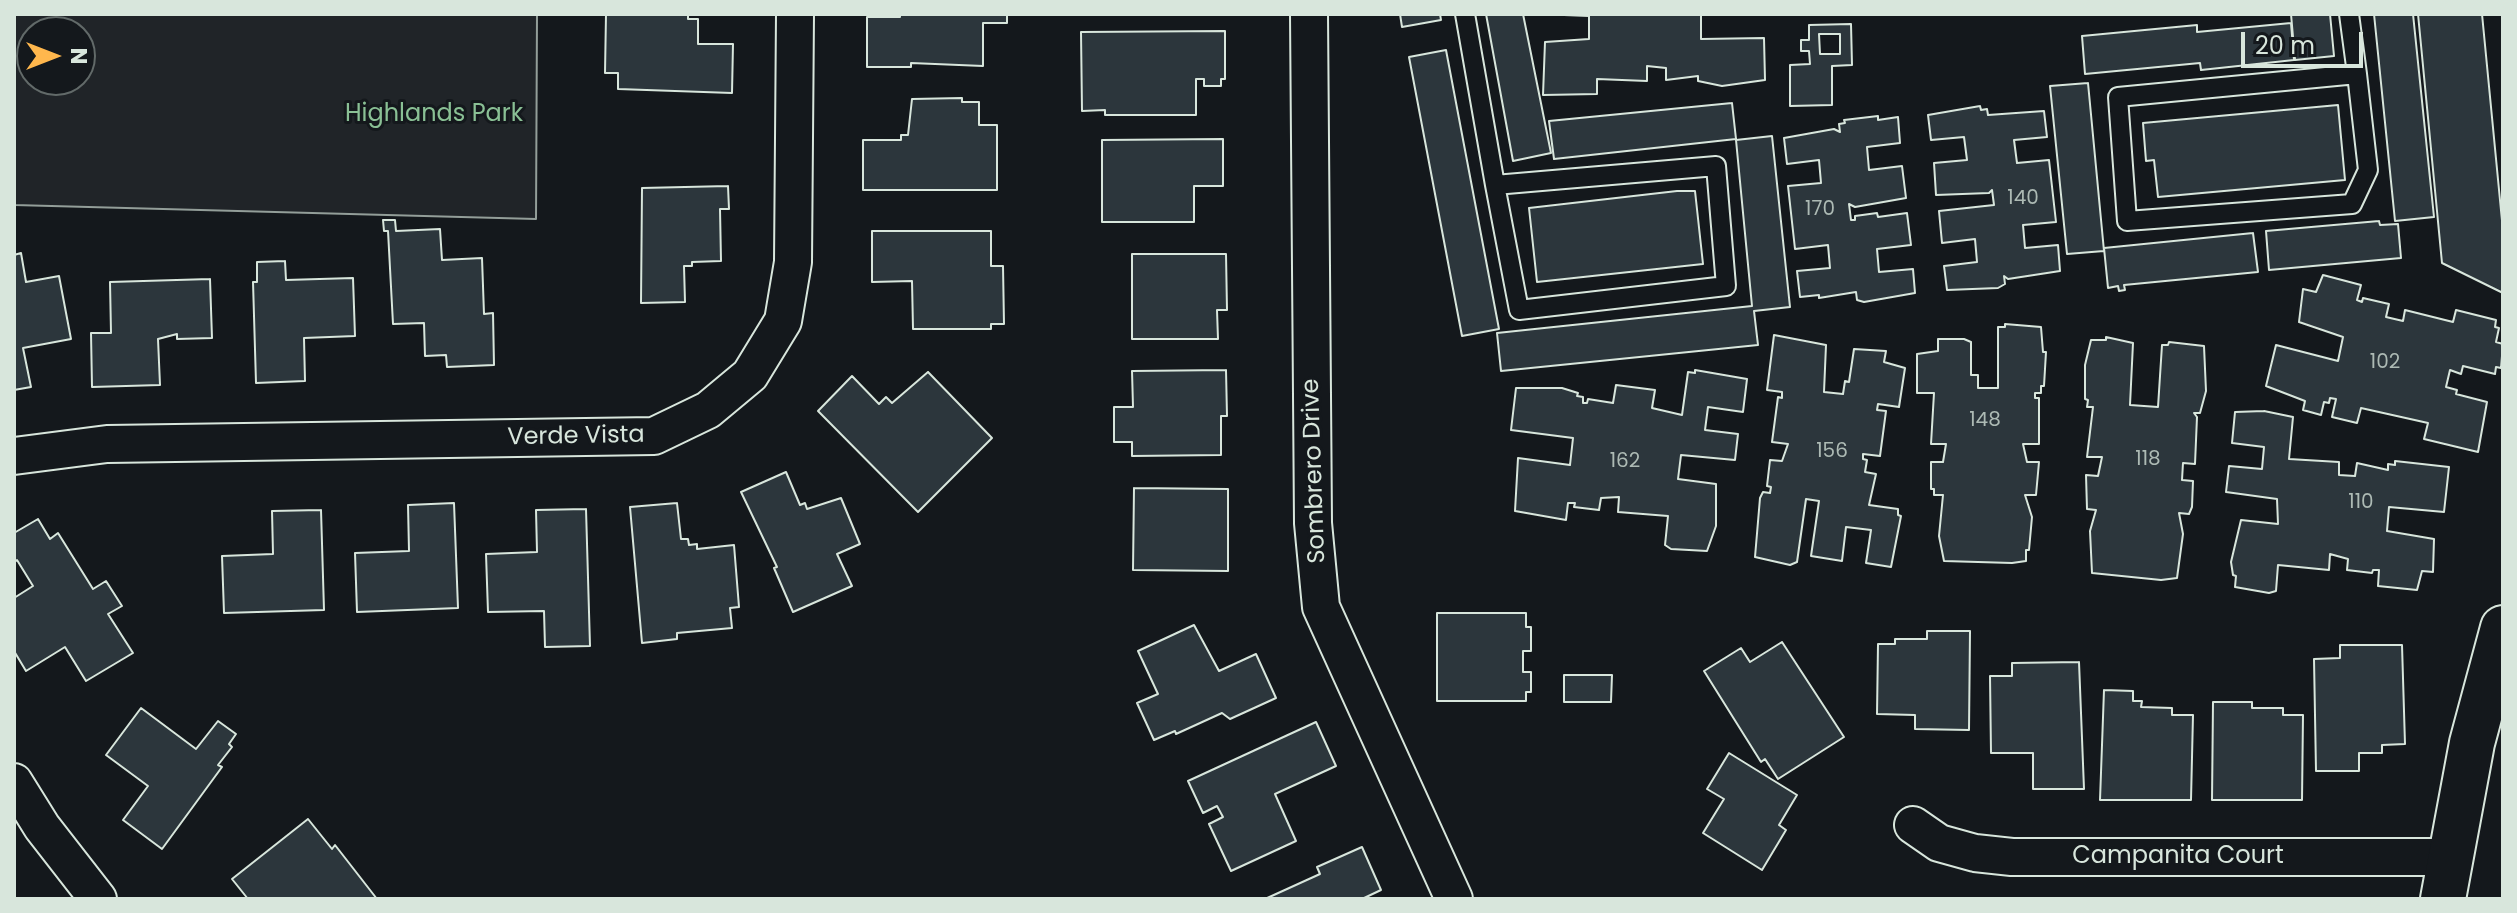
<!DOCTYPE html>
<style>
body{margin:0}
#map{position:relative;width:2517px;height:913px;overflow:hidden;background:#14181c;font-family:Poppins,sans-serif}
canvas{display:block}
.frame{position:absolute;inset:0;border:16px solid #d8e6dc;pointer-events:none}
.north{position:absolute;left:16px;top:16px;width:80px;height:80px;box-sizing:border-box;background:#14181c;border:2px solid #626a69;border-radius:50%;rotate:90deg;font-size:22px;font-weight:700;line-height:32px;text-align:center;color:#d8e6dc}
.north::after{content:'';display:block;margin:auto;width:28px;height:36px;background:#ffb74d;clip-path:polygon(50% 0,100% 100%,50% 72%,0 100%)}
.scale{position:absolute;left:2241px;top:32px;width:122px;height:36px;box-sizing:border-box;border:4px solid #d8e6dc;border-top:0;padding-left:10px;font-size:24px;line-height:28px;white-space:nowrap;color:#d8e6dc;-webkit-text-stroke:6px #14181c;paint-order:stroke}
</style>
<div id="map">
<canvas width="2517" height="913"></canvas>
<div class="frame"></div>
<div class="north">N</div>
<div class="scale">20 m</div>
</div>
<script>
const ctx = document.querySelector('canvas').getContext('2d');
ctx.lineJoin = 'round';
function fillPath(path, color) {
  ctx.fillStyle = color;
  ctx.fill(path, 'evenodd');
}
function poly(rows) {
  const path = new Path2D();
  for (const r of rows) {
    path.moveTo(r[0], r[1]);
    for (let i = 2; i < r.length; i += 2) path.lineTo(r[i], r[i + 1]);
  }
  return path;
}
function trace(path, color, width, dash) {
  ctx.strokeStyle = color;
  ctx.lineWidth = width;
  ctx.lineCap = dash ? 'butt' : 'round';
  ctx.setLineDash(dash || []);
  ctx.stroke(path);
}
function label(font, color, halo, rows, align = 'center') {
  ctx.font = font + ' Poppins,sans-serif';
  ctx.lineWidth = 6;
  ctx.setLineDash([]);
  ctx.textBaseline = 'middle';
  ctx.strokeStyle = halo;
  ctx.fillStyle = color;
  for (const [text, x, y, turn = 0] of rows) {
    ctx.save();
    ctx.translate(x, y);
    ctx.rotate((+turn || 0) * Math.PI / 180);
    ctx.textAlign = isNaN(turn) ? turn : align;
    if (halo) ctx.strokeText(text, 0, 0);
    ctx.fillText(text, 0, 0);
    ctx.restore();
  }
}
const green = poly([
 [14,14,537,14,536,219,14,205,14,14],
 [32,32,80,32,80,80,32,80,32,32]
]);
fillPath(green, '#202428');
trace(green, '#939e99', 2);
const building = poly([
 [606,14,688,14,688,19,698,19,698,44,733,44,732,93,618,89,618,73,605,73,606,14],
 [900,14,1007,14,1007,23,983,23,983,66,911,63,911,67,867,67,867,17,900,17,900,14],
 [1400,14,1440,14,1441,20,1402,27,1400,14],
 [1486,14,1523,14,1551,153,1513,161,1486,14],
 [1539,14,1701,14,1701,39,1764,38,1765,80,1722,86,1698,81,1698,76,1666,80,1666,68,1647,66,1647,81,1597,79,1597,94,1543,95,1545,42,1589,39,1589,16,1539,14],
 [2291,14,2330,14,2334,56,2295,60,2291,14],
 [2374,14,2413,14,2434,217,2395,221,2374,14],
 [2418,14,2482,14,2503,231,2503,293,2442,263,2418,14],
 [2291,23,2294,60,2201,70,2200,63,2085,74,2082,36,2197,25,2197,32,2291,23],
 [1851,24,1852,65,1832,66,1832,105,1790,106,1790,65,1810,64,1809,51,1801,51,1801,40,1809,40,1809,25,1851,24],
 [1819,34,1840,34,1840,54,1820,54,1819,34],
 [1225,31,1225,79,1221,79,1221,86,1204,86,1204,79,1196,79,1196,115,1105,115,1105,110,1082,111,1081,32,1225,31],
 [1446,50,1499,329,1462,336,1409,57,1446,50],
 [2088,83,2104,251,2067,254,2050,86,2088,83],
 [962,98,962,102,979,102,979,125,997,125,997,190,863,190,863,140,901,140,901,135,908,135,912,99,962,98],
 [1732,103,1736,139,1554,159,1549,121,1732,103],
 [2338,105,2345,180,2158,197,2154,160,2146,161,2143,123,2338,105],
 [1980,106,1981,110,1987,109,1988,115,2044,111,2047,137,2014,140,2017,163,2049,160,2056,222,2023,225,2025,248,2058,245,2060,271,2008,279,2004,276,2005,284,1998,288,1947,290,1944,266,1977,262,1975,239,1942,243,1939,211,1994,205,1992,190,1989,193,1936,195,1934,163,1967,160,1964,137,1931,140,1928,115,1980,106],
 [1878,116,1878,120,1898,117,1900,143,1867,147,1869,170,1902,166,1906,198,1855,207,1849,204,1851,220,1855,220,1855,216,1877,213,1878,217,1907,213,1911,245,1877,249,1879,272,1913,269,1915,293,1864,302,1857,300,1856,292,1819,298,1819,295,1800,297,1797,271,1830,268,1828,245,1795,249,1788,186,1821,183,1819,160,1787,164,1784,138,1834,129,1840,132,1839,124,1845,123,1844,120,1878,116],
 [1772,136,1790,307,1754,311,1758,345,1501,371,1497,333,1752,306,1736,140,1772,136],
 [1223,139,1223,186,1194,186,1194,222,1102,222,1102,140,1223,139],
 [728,186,729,209,720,209,721,261,692,262,692,266,684,266,685,302,641,303,642,188,728,186],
 [1677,191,1695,191,1703,264,1537,282,1529,208,1677,191],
 [383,220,395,220,396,231,440,229,442,260,482,258,484,314,493,313,494,365,447,367,446,355,425,356,424,323,393,324,388,231,384,231,383,220],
 [2379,221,2380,225,2398,224,2401,258,2269,270,2266,231,2379,221],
 [872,231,991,231,991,266,1003,266,1004,324,991,324,991,329,913,329,912,281,872,282,872,231],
 [2253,233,2258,272,2124,285,2125,290,2119,291,2118,286,2108,288,2104,248,2253,233],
 [21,253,26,282,59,276,71,339,23,348,31,387,14,390,14,255,21,253],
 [1132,254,1226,254,1227,310,1217,310,1218,339,1132,339,1132,254],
 [285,261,286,280,353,278,355,336,304,338,305,381,256,383,253,282,257,282,257,262,285,261],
 [2323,275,2361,285,2357,300,2362,302,2363,298,2389,304,2386,317,2403,321,2405,310,2453,322,2456,310,2496,320,2495,327,2499,328,2496,342,2503,344,2501,368,2496,367,2495,374,2463,366,2461,374,2450,370,2446,387,2457,390,2456,394,2487,402,2478,452,2424,439,2428,423,2361,408,2357,423,2332,417,2336,399,2330,398,2329,403,2324,402,2321,415,2303,410,2305,401,2266,386,2276,345,2338,361,2343,337,2299,322,2303,289,2316,292,2323,275],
 [210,279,212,338,177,339,177,334,158,339,160,385,92,387,91,333,111,333,110,282,210,279],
 [2005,324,2041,327,2043,352,2046,352,2044,386,2041,386,2041,393,2035,393,2035,398,2039,398,2039,444,2023,444,2027,462,2039,462,2036,495,2025,495,2032,517,2029,550,2026,550,2026,561,2012,563,1944,561,1939,536,1943,495,1934,495,1934,489,1931,489,1931,462,1943,462,1946,444,1931,444,1934,393,1917,393,1917,354,1938,351,1938,339,1964,339,1971,342,1971,375,1978,375,1978,388,1998,388,1998,327,2005,327,2005,324],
 [1774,335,1826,345,1824,392,1843,394,1845,381,1849,382,1854,349,1886,351,1884,362,1905,368,1899,407,1878,404,1877,410,1886,411,1880,456,1863,454,1863,459,1867,460,1865,472,1876,474,1869,505,1898,509,1898,515,1901,516,1891,567,1866,563,1871,530,1846,527,1842,561,1811,556,1819,501,1806,499,1797,562,1790,565,1755,557,1760,498,1763,492,1770,493,1771,487,1767,486,1770,460,1782,461,1788,444,1772,442,1778,397,1782,398,1782,392,1767,390,1774,335],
 [2106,337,2133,343,2130,405,2158,407,2162,345,2168,345,2169,342,2204,346,2206,391,2200,413,2194,413,2197,417,2195,464,2183,463,2182,480,2193,481,2192,507,2189,514,2179,513,2183,534,2177,578,2161,580,2092,573,2090,531,2096,510,2087,509,2086,475,2098,476,2102,457,2087,457,2093,407,2087,407,2088,400,2085,399,2085,365,2091,340,2106,340,2106,337],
 [1226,370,1227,416,1221,416,1221,455,1132,456,1132,442,1114,442,1114,407,1133,407,1132,371,1226,370],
 [1695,370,1747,379,1743,412,1708,407,1705,430,1738,434,1735,460,1681,455,1678,479,1716,484,1716,526,1707,551,1671,549,1665,545,1668,516,1618,512,1619,497,1601,498,1599,510,1574,507,1575,503,1568,503,1566,520,1515,511,1518,458,1570,465,1573,438,1511,430,1516,388,1562,388,1578,393,1577,396,1583,397,1583,403,1587,403,1588,399,1613,403,1616,385,1655,390,1652,408,1682,415,1688,372,1695,373,1695,370],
 [928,372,992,438,918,512,818,411,852,376,879,404,886,397,892,403,928,372],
 [2264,411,2293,417,2289,459,2339,462,2339,475,2355,476,2357,463,2388,470,2388,464,2395,465,2395,461,2449,467,2444,512,2389,507,2387,531,2434,539,2433,572,2422,571,2417,590,2378,586,2379,570,2373,570,2372,573,2347,570,2348,559,2330,554,2329,570,2278,565,2276,591,2269,593,2235,587,2236,576,2233,575,2231,562,2241,520,2278,524,2277,499,2226,492,2229,466,2262,469,2264,447,2232,443,2235,412,2264,411],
 [786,472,800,505,805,503,807,509,841,498,860,544,837,554,852,586,793,612,774,568,777,567,741,492,786,472],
 [1134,488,1228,489,1228,571,1133,570,1134,488],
 [454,503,458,608,357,612,355,553,409,551,408,505,454,503],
 [677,503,681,539,688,539,689,545,697,544,697,549,734,545,739,607,730,608,732,628,677,633,677,639,642,643,630,507,677,503],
 [586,509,590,646,545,647,544,611,488,612,486,554,537,552,536,510,586,509],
 [321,510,324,610,224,613,222,556,273,554,272,511,321,510],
 [38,519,50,539,58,533,93,589,106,581,122,606,108,614,133,653,86,681,65,647,26,671,14,651,14,598,33,586,17,560,14,562,14,533,38,519],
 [1437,613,1526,613,1526,627,1531,627,1531,651,1523,651,1523,672,1531,672,1531,692,1526,692,1526,701,1437,701,1437,613],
 [1194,625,1219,671,1256,654,1276,698,1230,719,1222,713,1176,734,1175,731,1154,740,1137,703,1158,694,1138,651,1194,625],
 [1927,631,1970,631,1969,730,1915,729,1915,715,1877,714,1878,644,1895,644,1895,639,1927,639,1927,631],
 [1782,642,1844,737,1778,779,1765,759,1761,762,1704,671,1741,648,1750,662,1782,642],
 [2340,645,2402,645,2405,744,2382,745,2382,753,2359,753,2359,771,2316,771,2314,659,2340,658,2340,645],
 [2079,662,2084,789,2033,789,2033,753,1991,753,1990,676,2012,676,2012,663,2079,662],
 [1564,675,1612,675,1611,702,1564,702,1564,675],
 [2104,690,2133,691,2133,701,2142,701,2141,707,2172,708,2172,715,2193,715,2191,800,2100,800,2104,690],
 [2213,702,2252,702,2252,708,2283,708,2283,715,2303,715,2302,800,2212,800,2213,702],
 [141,708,196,749,218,721,236,734,229,744,232,747,218,765,222,767,162,849,123,820,148,786,106,755,141,708],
 [1316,722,1336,766,1275,794,1296,841,1231,871,1209,824,1223,817,1217,806,1203,813,1188,781,1316,722],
 [1729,753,1797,795,1779,825,1786,830,1762,870,1703,833,1724,799,1707,789,1729,753],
 [308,819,332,849,335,845,377,899,248,899,232,879,308,819],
 [1362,847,1381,890,1362,899,1265,899,1320,874,1317,867,1362,847]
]);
fillPath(building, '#2c363c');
trace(building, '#d8e6dc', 2);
const lane = poly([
 [1465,14,1495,185,1519,310,1726,286,1716,166,1495,185],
 [2349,14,2357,74,2368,170,2352,204,2127,221,2118,97,2357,74]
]);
const street = poly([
 [1309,14,1313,523,1321,607,1454,899],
 [14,456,107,444,654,436,708,410,750,375,783,321,793,262,795,14],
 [14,782,42,827,98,899],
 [1913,825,1939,843,1975,853,2012,857,2449,857]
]);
const primary = poly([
 [2443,899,2472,743,2503,628]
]);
trace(lane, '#d8e6dc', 22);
trace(street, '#d8e6dc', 40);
trace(primary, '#d8e6dc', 48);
trace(lane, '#14181c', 18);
trace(street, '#14181c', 36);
trace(primary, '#14181c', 44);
label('20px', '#adbab4', null, [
 ["140",2023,199],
 ["170",1820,210],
 ["102",2385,363],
 ["148",1985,421],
 ["156",1832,452],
 ["118",2148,460],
 ["162",1625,462],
 ["110",2361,503]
]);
label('24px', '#8ac095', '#14181c', [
 ["Highlands Park",434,115]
]);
label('24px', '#d8e6dc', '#14181c', [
 ["Verde Vista",576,437,-1],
 ["Sombrero Drive",1315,471,-92],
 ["Campanita Court",2178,857]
]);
</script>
